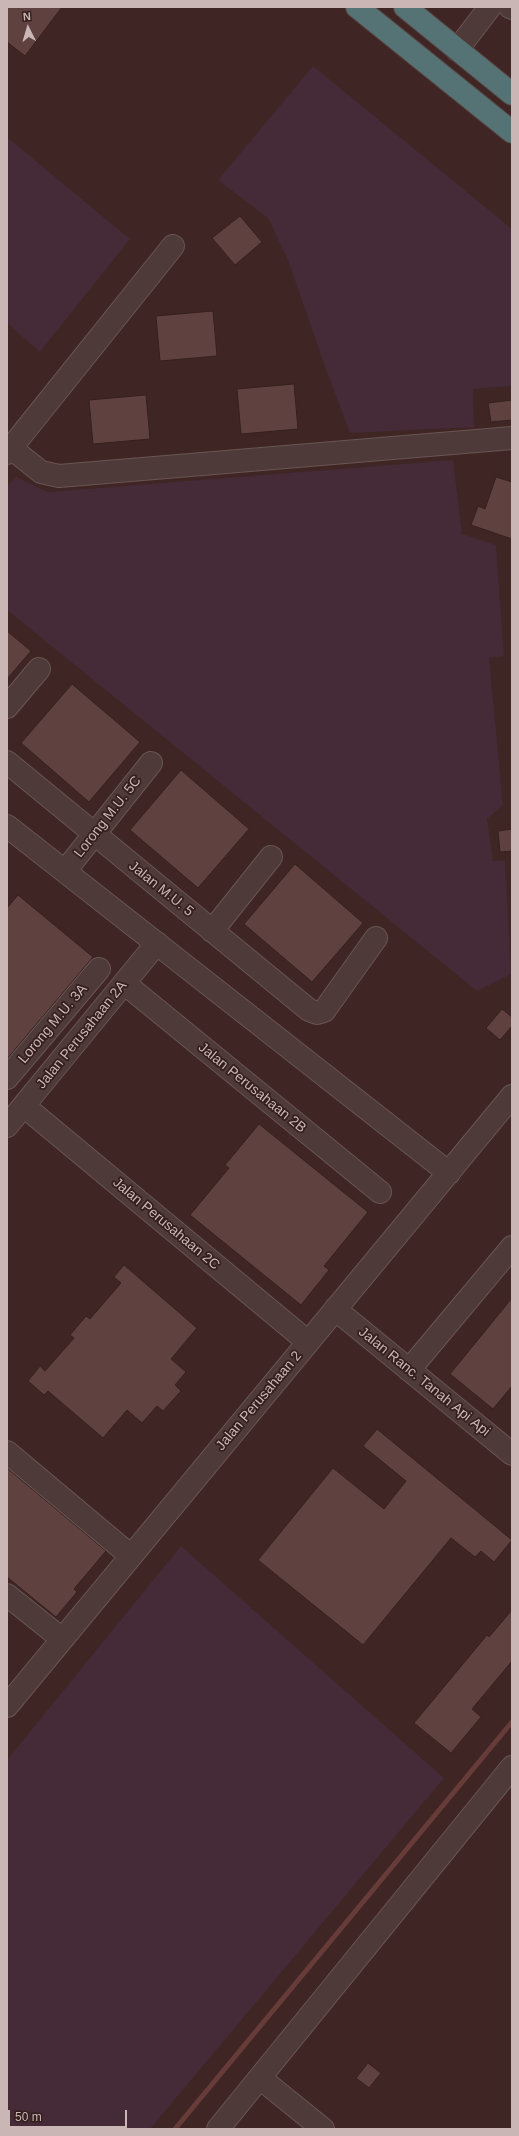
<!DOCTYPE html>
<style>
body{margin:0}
#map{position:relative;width:519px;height:2136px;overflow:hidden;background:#3f2624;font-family:Helvetica,sans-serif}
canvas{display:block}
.frame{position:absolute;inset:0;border:8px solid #c9b6b5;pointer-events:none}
.north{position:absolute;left:8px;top:8px;width:40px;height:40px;-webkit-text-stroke:3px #341f1d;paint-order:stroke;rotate:355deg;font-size:11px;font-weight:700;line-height:16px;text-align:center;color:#c9b6b5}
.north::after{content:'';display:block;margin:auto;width:14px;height:18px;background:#c9b6b5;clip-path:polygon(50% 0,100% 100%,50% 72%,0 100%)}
.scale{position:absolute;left:8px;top:2110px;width:119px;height:18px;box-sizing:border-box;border:2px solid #c9b6b5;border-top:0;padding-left:5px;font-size:12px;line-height:14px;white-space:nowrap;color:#c9b6b5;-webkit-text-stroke:3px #341f1d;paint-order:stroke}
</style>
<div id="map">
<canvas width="519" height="2136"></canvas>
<div class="frame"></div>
<div class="north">N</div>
<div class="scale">50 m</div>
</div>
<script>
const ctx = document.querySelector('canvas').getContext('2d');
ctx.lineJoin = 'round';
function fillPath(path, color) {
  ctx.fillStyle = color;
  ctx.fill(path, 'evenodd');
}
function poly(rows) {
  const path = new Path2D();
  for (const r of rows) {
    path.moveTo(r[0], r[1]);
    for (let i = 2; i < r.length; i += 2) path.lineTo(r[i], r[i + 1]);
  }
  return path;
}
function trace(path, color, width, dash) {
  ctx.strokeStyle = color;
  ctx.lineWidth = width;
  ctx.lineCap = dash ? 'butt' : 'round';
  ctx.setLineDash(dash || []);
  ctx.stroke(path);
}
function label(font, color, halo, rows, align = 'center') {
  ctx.font = font + ' Helvetica,sans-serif';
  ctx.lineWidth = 3.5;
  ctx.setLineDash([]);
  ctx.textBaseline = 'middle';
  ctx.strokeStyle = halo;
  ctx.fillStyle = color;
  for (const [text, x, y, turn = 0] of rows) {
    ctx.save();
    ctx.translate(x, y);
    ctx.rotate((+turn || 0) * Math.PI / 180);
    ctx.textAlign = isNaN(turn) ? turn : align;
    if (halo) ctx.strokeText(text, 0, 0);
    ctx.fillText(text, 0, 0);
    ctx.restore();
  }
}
fillPath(poly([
 [313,66,512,229,512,386,473,389,474,427,350,433,323,361,288,260,268,218,218,180],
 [7,137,130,239,40,352,7,323],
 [453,460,462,534,496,545,504,656,489,658,503,805,487,819,493,861,505,861,511,974,477,991,7,610,7,486,16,477,48,492],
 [181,1546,444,1778,150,2129,7,2129,7,1760]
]), '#452a37');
trace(poly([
 [175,2129,512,1722]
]), '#663b38', 5);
const building = poly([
 [7,7,62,7,25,56,7,42,7,7],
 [240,216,262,242,235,265,212,238,240,216],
 [213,311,217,356,160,361,156,316,213,311],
 [294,384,298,429,241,434,237,389,294,384],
 [146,395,150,439,93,444,89,400,146,395],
 [512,400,512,420,491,422,488,403,512,400],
 [496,477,512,482,512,539,471,525,478,506,485,509,496,477],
 [7,631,31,651,7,679,7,631],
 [72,684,140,742,89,802,21,743,72,684],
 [181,770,249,829,198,888,130,830,181,770],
 [512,829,512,851,500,852,498,831,512,829],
 [295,864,363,923,312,982,244,924,295,864],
 [18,895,93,957,7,1059,7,908,18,895],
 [502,1009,512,1017,512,1026,500,1040,486,1028,502,1009],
 [259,1124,368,1212,324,1266,329,1270,301,1305,190,1215,229,1168,225,1165,259,1124],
 [124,1265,197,1328,171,1359,186,1372,175,1385,181,1391,163,1411,157,1406,142,1423,127,1410,103,1438,48,1391,44,1395,28,1381,40,1366,45,1371,74,1338,70,1335,86,1316,90,1319,121,1283,114,1277,124,1265],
 [512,1298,512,1386,493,1409,450,1374,512,1298],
 [377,1429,512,1540,494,1562,481,1551,475,1557,451,1538,363,1645,258,1560,333,1468,384,1509,406,1481,363,1446,377,1429],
 [7,1468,106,1551,74,1589,77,1592,56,1617,7,1577,7,1468],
 [512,1610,512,1661,472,1709,481,1717,451,1753,414,1723,487,1635,489,1637,512,1610],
 [368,2063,381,2073,369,2088,356,2078,368,2063]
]);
fillPath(building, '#5f4240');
trace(building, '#36211f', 1);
const minor = poly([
 [510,7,512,8],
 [457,50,490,7],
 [11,448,41,472,59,476,512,438],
 [7,453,173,246],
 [7,707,39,669],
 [7,762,309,1010,317,1013,324,1011,376,938],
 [7,826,449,1173],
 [65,871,151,763],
 [212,931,271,857],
 [124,983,380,1192],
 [7,1078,99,969],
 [24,1106,308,1342],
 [7,1126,157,943],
 [335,1309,512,1454],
 [409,1370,512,1247],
 [7,1452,131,1556],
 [7,1595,62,1639],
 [7,1706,512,1096],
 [260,2078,323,2129],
 [218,2129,512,1767]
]);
const highway = poly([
 [357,7,512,132],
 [405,7,512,94]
]);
trace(minor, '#695553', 24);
trace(highway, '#564240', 24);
trace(minor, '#4e3a38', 22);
trace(highway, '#557274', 22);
label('14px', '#c9b6b5', '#341f1d', [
 ["Lorong M.U. 5C",108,817,-52],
 ["Jalan M.U. 5",161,889,39],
 ["Lorong M.U. 3A",53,1024,-50],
 ["Jalan Perusahaan 2A",82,1035,-51],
 ["Jalan Perusahaan 2B",252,1088,39],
 ["Jalan Perusahaan 2C",166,1224,40],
 ["Jalan Ranc. Tanah Api Api",424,1382,39],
 ["Jalan Perusahaan 2",259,1401,-50]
]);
</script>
